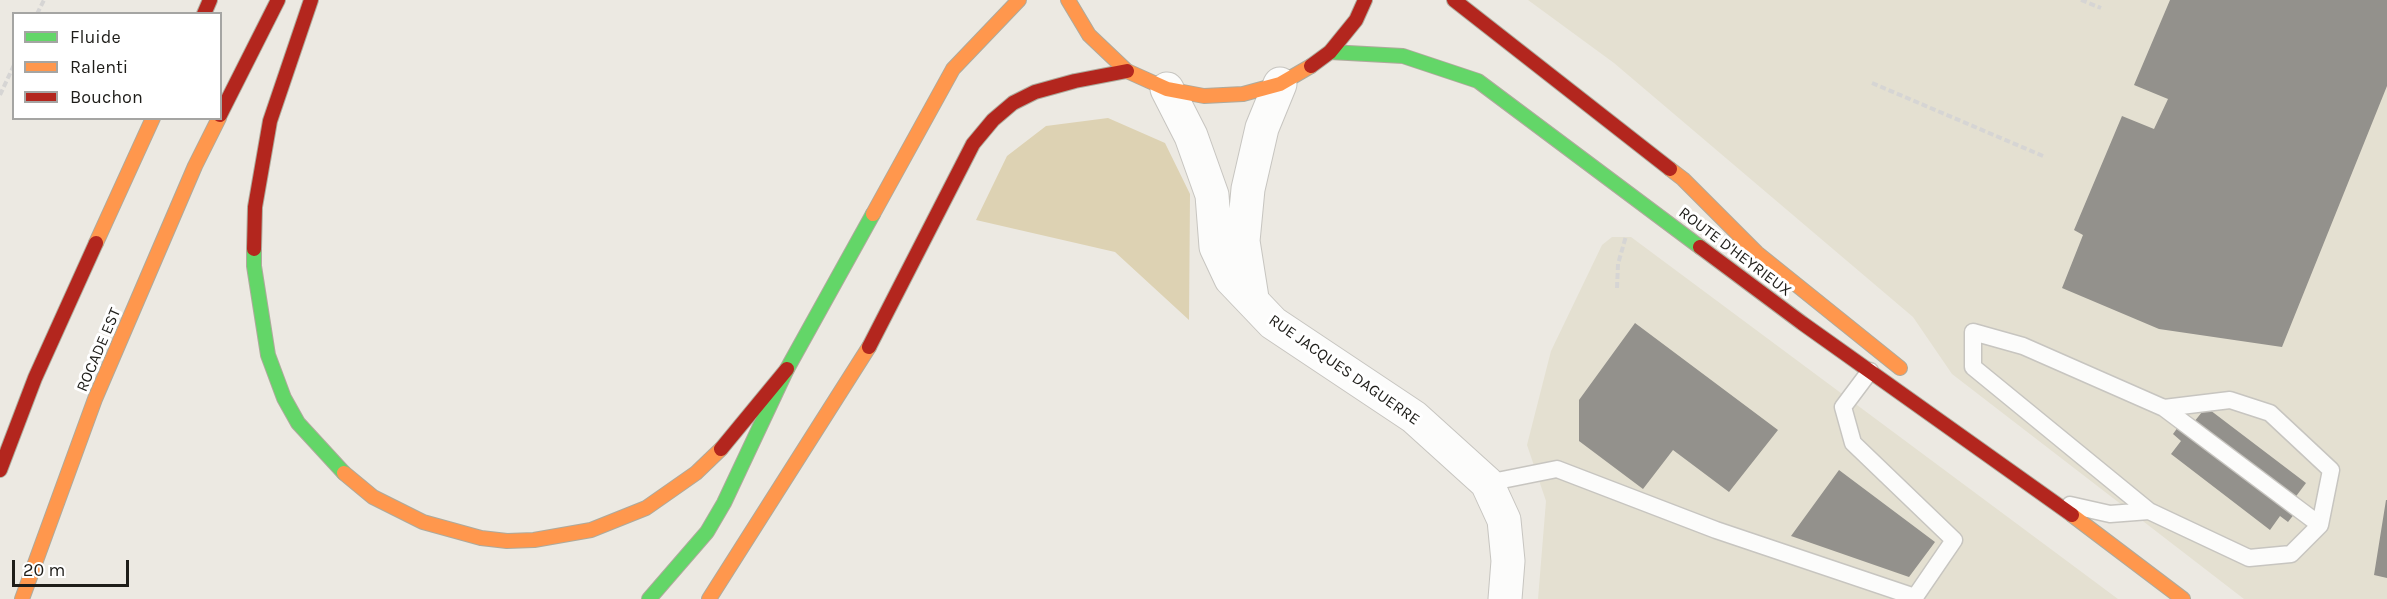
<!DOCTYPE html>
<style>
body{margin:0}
#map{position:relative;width:2387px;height:599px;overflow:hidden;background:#ece9e2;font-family:Karla,sans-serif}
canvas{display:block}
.legend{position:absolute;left:12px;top:12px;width:210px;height:108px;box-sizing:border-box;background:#fff;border:2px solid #a5a5a3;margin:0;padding:8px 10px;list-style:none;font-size:18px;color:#1e1d19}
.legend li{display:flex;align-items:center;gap:12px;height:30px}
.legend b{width:30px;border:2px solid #a5a5a3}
.scale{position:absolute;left:12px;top:560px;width:117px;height:27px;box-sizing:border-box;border:3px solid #1e1d19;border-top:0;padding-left:8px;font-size:18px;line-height:21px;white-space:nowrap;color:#1e1d19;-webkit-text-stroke:4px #fff;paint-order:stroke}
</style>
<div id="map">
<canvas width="2387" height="599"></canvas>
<ul class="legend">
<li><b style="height:8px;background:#63d668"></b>Fluide</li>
<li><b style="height:8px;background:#ff974d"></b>Ralenti</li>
<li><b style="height:8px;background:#b3261e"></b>Bouchon</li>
</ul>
<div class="scale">20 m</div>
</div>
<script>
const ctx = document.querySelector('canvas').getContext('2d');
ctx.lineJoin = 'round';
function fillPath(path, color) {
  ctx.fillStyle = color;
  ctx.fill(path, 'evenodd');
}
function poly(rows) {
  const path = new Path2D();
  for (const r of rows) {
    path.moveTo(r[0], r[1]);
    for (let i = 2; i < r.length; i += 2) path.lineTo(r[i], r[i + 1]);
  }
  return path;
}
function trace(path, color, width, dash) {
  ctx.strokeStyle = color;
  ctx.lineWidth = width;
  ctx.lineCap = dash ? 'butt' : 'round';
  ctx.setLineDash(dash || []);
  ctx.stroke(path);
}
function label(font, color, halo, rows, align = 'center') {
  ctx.font = font + ' Karla,sans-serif';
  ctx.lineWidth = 6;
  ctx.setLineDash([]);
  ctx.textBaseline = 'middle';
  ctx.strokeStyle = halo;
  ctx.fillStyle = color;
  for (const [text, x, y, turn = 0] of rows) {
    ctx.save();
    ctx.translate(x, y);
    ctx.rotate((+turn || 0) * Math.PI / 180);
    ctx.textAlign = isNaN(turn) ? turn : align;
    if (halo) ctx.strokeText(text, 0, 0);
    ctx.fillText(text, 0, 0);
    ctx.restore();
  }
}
fillPath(poly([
 [1528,0,2387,0,2387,599,2244,599,1952,374,1913,317,1614,63],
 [1612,237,1631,237,2118,599,1538,599,1546,501,1527,445,1551,351,1602,245]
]), '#e4e0d1');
fillPath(poly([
 [1108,118,1165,143,1190,194,1189,320,1115,252,976,220,1007,156,1046,126]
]), '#ddd2b3');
fillPath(poly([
 [2170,0,2387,0,2387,86,2282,347,2159,329,2062,288,2083,235,2074,230,2122,116,2154,129,2168,99,2134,85],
 [1635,323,1778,430,1729,492,1673,450,1643,489,1579,441,1579,400],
 [2206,407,2306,483,2294,499,2302,504,2288,522,2280,516,2270,530,2171,454,2181,441,2173,434,2186,416,2194,422],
 [1839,470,1935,542,1909,577,1791,536],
 [2386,500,2387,500,2387,578,2374,575]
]), '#93918c');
const lane = poly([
 [2164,408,2230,400,2270,413,2331,470,2320,525,2291,554,2249,558,2149,511,1973,367,1973,332,2023,346,2164,408,2320,525],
 [1487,483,1557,469,1716,530,1915,597,1954,540,1853,443,1843,407,1870,371],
 [2070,505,2110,514,2149,511]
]);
const street = poly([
 [1167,89,1191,136,1212,195,1216,247,1231,279,1273,323,1414,417,1487,483,1504,520,1508,561,1505,599],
 [1252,298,1243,241,1248,189,1262,128,1280,84]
]);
const fast = poly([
 [1330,52,1403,56,1478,81,1700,247],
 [254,249,254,266,268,355,284,398,298,423,344,473],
 [649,599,707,532,724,503,787,369,873,214]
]);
const slow = poly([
 [1068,0,1089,35,1127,71,1167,89,1204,96,1243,94,1280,84,1311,66],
 [1670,169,1683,179,1757,253,1900,368],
 [873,214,953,69,1019,0],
 [96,243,153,118],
 [344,473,373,497,423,522,481,538,507,541,534,540,591,530,646,508,696,473,721,449],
 [2072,515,2183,599],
 [22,599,95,399,195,166,219,118],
 [709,599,869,347]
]);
const jam = poly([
 [1454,0,1670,169],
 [204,14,210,0],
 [1311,66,1330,52,1356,20,1365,0],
 [220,115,278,0],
 [1700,247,1802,323,2072,515],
 [254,249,255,207,270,121,311,0],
 [869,347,973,144,993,120,1013,103,1035,92,1075,81,1127,71],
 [721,449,787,369],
 [0,470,35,378,96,243]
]);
trace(lane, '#c7c5c0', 19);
trace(street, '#c7c5c0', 35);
trace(fast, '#aeaa9c', 16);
trace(slow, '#aeaa9c', 16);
trace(jam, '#aeaa9c', 16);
trace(poly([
 [2081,0,2101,8],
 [37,14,44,0],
 [1872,83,2043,156],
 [0,95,14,65],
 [1617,288,1618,264,1626,236]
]), '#d6d5d4', 4, [6, 3]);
trace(lane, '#fcfcfb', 16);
trace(street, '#fcfcfb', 33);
trace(fast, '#63d668', 14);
trace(slow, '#ff974d', 14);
trace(jam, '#b3261e', 14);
label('16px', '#1e1d19', '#fff', [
 ["ROUTE D'HEYRIEUX",1735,252,37],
 ["ROCADE EST",99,350,-67],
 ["RUE JACQUES DAGUERRE",1344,370,35]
]);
</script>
